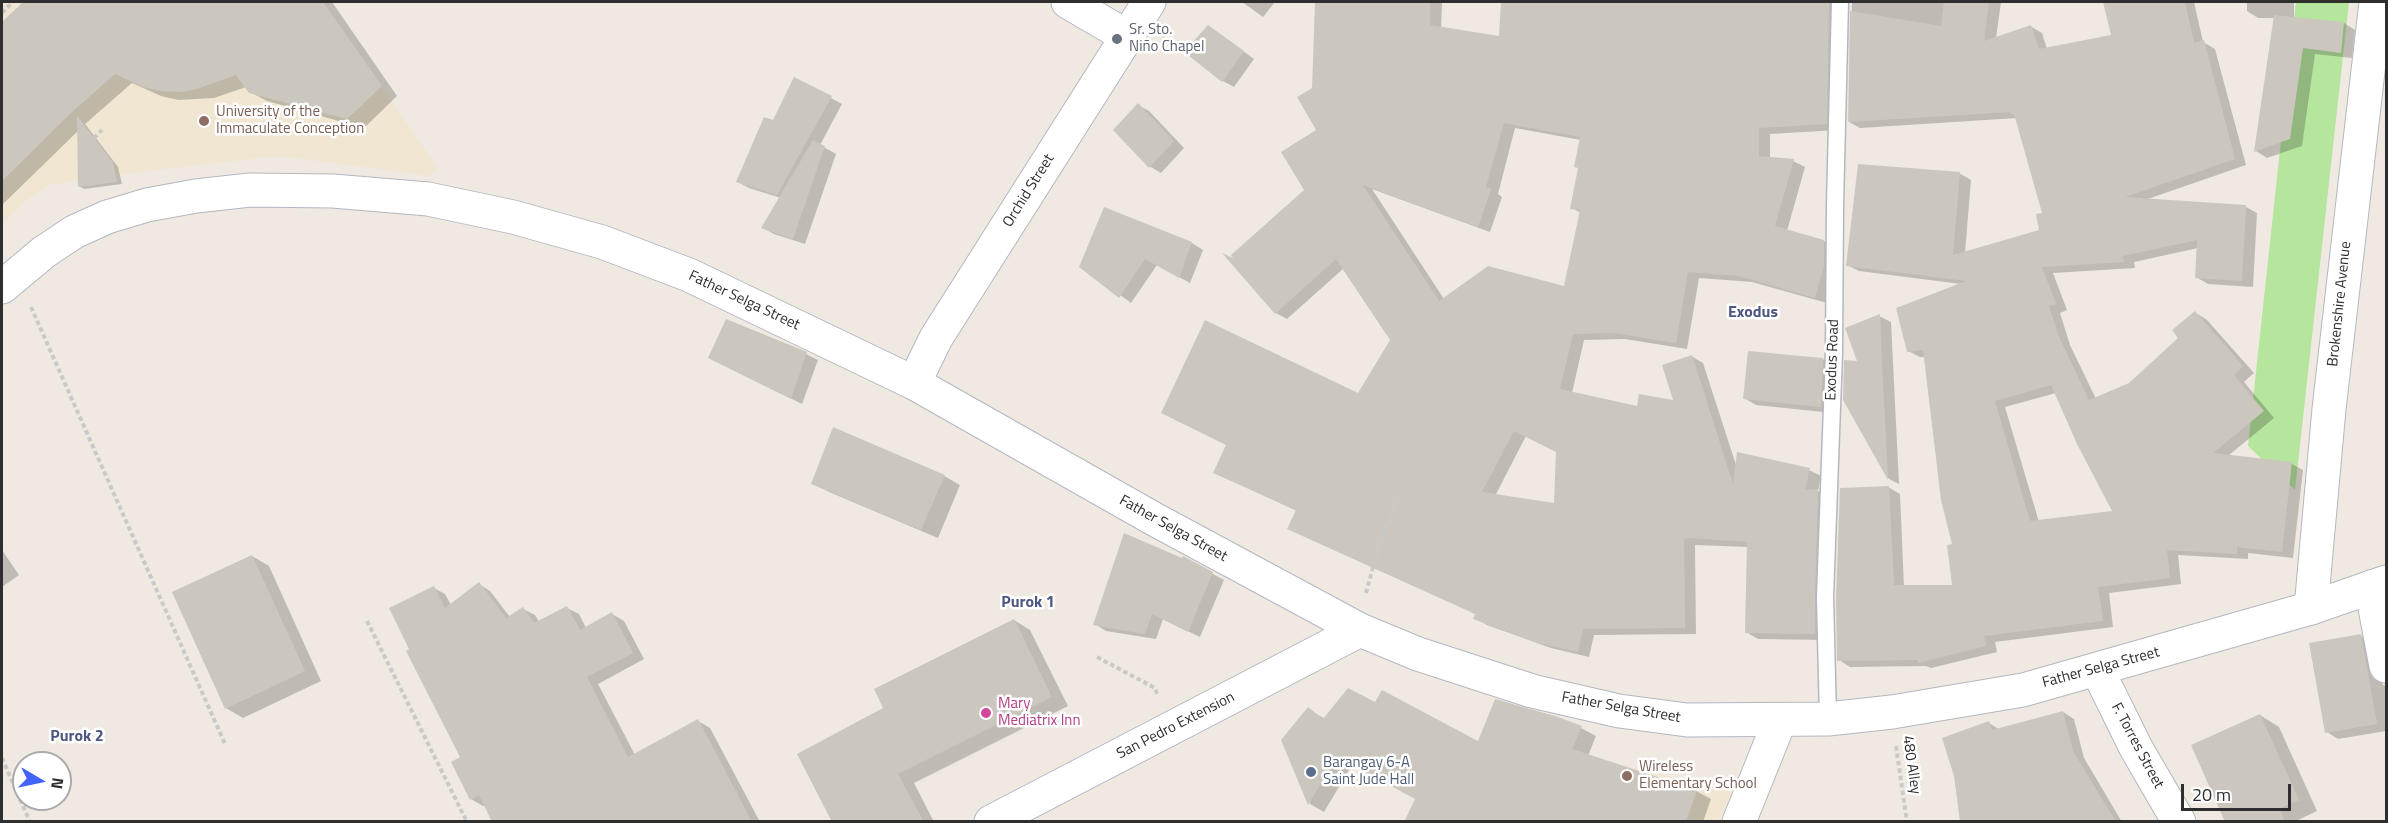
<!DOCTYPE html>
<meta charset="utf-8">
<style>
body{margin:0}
#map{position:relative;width:2388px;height:823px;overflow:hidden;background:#efe9e1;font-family:"Titillium Web",sans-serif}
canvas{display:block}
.frame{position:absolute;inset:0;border:3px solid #2e2e2e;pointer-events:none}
.north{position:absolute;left:12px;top:751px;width:60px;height:60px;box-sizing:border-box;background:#fff;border:2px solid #ababab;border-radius:50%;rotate:99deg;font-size:16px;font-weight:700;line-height:24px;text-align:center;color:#2e2e2e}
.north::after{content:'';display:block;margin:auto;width:21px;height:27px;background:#4264fb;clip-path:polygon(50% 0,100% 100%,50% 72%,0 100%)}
.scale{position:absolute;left:2181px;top:784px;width:110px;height:27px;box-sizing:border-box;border:3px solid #2e2e2e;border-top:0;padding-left:8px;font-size:18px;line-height:21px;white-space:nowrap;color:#2e2e2e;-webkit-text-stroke:4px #fff;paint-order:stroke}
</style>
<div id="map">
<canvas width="2388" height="823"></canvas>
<div class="frame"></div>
<div class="north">N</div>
<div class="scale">20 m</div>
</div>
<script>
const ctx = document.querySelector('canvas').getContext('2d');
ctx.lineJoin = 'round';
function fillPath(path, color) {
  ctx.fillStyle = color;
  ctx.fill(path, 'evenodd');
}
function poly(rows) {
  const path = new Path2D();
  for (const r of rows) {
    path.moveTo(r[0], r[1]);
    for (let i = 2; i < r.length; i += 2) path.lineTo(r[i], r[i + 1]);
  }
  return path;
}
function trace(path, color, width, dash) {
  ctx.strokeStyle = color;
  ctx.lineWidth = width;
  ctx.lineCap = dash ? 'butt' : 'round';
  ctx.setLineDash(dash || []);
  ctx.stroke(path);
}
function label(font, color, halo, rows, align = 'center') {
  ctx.font = font + ' "Titillium Web",sans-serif';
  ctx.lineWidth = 5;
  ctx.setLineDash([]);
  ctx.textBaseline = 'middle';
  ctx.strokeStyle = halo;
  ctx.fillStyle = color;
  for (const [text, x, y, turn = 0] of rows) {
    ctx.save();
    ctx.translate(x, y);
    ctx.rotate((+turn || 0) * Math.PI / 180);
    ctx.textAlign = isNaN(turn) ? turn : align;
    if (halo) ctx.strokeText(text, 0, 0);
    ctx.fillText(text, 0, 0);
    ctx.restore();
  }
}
fillPath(poly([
 [2,2,323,2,438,168,430,176,288,157,268,157,99,177,49,185,21,204,2,224],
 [1597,759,1733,792,1720,821,1565,822]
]), '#f0e6d1');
fillPath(poly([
 [2296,2,2349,2,2295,490,2248,446]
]), '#b6e59e');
fillPath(poly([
 [27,2,332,2,397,96,364,128,267,101,250,92,246,87,214,98,178,100,161,96,132,83,85,124,118,167,122,184,84,189,79,186,79,130,2,205,2,26],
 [1242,2,1275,2,1263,17],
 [1317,2,1442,2,1441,29,1499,38,1569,36,1574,2,1845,2,1838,130,1770,134,1770,159,1793,161,1805,167,1787,231,1824,241,1835,248,1827,303,1752,282,1699,278,1687,349,1625,339,1584,340,1572,393,1638,408,1676,402,1691,356,1703,363,1737,468,1809,470,1821,476,1818,491,1830,497,1826,640,1758,639,1746,632,1748,547,1695,545,1696,634,1594,635,1589,657,1551,648,1487,625,1475,618,1477,615,1297,511,1215,473,1359,395,1391,340,1344,268,1287,319,1276,313,1239,262,1306,190,1318,130,1314,88],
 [1515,128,1581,140,1579,168,1572,208,1581,213,1566,288,1444,299,1372,189,1490,232,1502,197,1498,194],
 [1526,436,1557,452,1555,504,1495,496],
 [1852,2,2001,2,1996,38,2030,26,2042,33,2047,49,2112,36,2104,2,2194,2,2203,42,2215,49,2246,165,2145,200,2246,207,2257,213,2253,287,2208,284,2196,277,2198,248,2134,262,2135,268,2053,273,2067,310,2060,313,2070,345,2096,399,2130,385,2180,338,2196,313,2207,320,2254,373,2244,382,2274,418,2228,456,2292,464,2303,470,2293,558,2248,553,2248,559,2178,555,2181,584,2109,593,2113,627,1995,642,1997,652,1931,668,1926,666,1850,667,1839,660,1888,487,1900,494,1904,587,1954,587,1954,545,1925,357,1920,357,1908,351,1961,284,1859,271,1847,265,1959,173,1971,180,1965,253,2040,231,2044,214,2017,118,1860,128,1849,122],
 [2056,393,2114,512,2039,522,2005,407],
 [2247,2,2294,2,2294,18,2344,23,2355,30,2352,58,2315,54,2302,146,2267,158,2256,151,2275,18,2258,18,2247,11],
 [1220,34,1254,59,1234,87,1223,81],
 [795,79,842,104,820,145,836,154,805,244,774,234,763,228,781,198,749,188,738,182,774,122],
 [1138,105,1149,111,1184,148,1161,173,1149,166],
 [1192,243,1203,250,1190,283,1157,265,1131,303,1081,266],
 [1879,316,1891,322,1899,484,1889,479,1844,400],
 [806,354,818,360,802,404,722,364],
 [1823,359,1834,366,1833,413,1756,405,1744,398],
 [944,476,960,485,938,538,829,492,812,483],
 [2,550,19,575,2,587],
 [252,556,269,566,321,681,243,718,226,708],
 [1183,558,1224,580,1200,637,1163,619,1156,639,1106,631,1095,624],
 [479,584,490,591,510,617,523,609,535,615,539,622,567,608,579,614,586,628,612,614,624,621,644,659,598,684,635,755,698,721,710,728,760,822,495,822,486,805,483,806,471,799,462,758,434,588,445,594,451,605],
 [1014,620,1030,630,1068,706,914,783,934,822,834,822,885,709],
 [2361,636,2372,642,2379,677,2383,685,2386,686,2386,731,2338,739,2327,732],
 [1376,704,1479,743,1581,728,1596,736,1588,756,1696,791,1711,799,1703,822,1406,822,1417,799,1352,765,1324,812,1310,804,1283,740,1308,709,1325,719],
 [2063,712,2074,719,2084,758,2122,822,1961,822,1989,723,2000,730],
 [2260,715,2279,727,2317,811,2298,820,2299,822,2227,822]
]), '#0003');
fillPath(poly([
 [23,2,323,2,382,86,347,119,249,93,236,75,197,89,180,92,161,91,143,87,115,74,72,112,2,181,2,22],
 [1315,2,1430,2,1430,25,1499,36,1501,2,1829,2,1827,124,1759,128,1759,156,1794,159,1775,226,1824,240,1824,266,1815,298,1739,276,1688,272,1676,343,1613,333,1573,334,1560,389,1637,406,1639,394,1673,400,1662,365,1692,355,1733,484,1737,452,1810,468,1805,490,1818,489,1815,597,1815,634,1745,633,1747,542,1690,538,1684,539,1685,628,1583,629,1578,652,1538,643,1473,619,1475,614,1287,529,1296,510,1213,473,1226,445,1161,413,1205,320,1358,393,1390,340,1336,259,1275,314,1222,253,1233,258,1231,255,1304,190,1281,152,1316,130,1297,97,1312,88],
 [1504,123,1580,137,1574,167,1578,168,1570,209,1580,210,1564,286,1488,266,1439,301,1363,185,1478,227,1491,189,1486,187],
 [1514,431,1556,452,1554,503,1482,492],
 [1944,2,1989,2,1984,41,2031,25,2039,49,2111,35,2103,2,2185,2,2194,43,2204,40,2235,159,2125,197,2246,205,2242,281,2195,278,2197,240,2123,256,2124,262,2042,267,2056,304,2049,306,2059,337,2089,400,2129,383,2178,338,2172,330,2195,311,2243,366,2234,375,2264,411,2213,453,2292,462,2282,552,2237,547,2237,554,2167,550,2170,578,2098,587,2103,621,1984,636,1986,646,1918,663,1918,660,1837,661,1836,597,1840,488,1889,486,1894,585,1952,585,1947,545,1952,544,1941,500,1923,350,1907,352,1896,308,1966,281,1846,266,1858,164,1960,172,1953,255,2039,230,2036,214,2042,213,2014,114,2011,114,2010,112,1848,122,1850,11,1941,26],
 [2051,385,2077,444,2112,511,2030,521,1995,401],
 [2274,15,2344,22,2341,53,2303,48,2290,139,2254,152],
 [1208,25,1244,51,1222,82,1184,52],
 [794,77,832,96,777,195,736,182,764,117,773,120],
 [1138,103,1174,141,1149,168,1113,130],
 [77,116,113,162,117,182,78,187],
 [813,140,825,146,793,239,761,228],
 [1104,207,1192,242,1179,278,1145,259,1119,298,1079,267],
 [1880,314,1882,364,1888,480,1843,400,1844,360,1857,361,1845,328],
 [726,319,807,352,791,399,708,358],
 [1748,351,1823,358,1821,407,1743,399],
 [833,427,945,475,921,530,811,484],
 [1124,533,1182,558,1183,556,1213,572,1188,632,1152,614,1145,634,1093,625],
 [252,555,305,671,225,709,172,592],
 [479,582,506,618,523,607,534,623,567,606,580,630,612,612,633,653,587,677,628,757,698,719,752,822,492,822,479,795,470,800,451,762,460,757,406,651,409,649,389,608,434,586,445,608],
 [1014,619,1052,697,898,774,924,822,832,822,797,754,883,708,874,689],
 [2361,634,2377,724,2325,733,2309,643],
 [1348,688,1375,702,1382,690,1478,741,1495,699,1555,716,1582,726,1572,749,1697,790,1686,822,1404,822,1415,799,1337,757,1308,805,1281,740,1308,707,1323,719],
 [2063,711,2073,751,2116,822,1960,822,1954,776,1942,738,1989,721,1992,730],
 [2260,714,2299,800,2280,808,2285,822,2225,822,2191,745]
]), '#cbc7bf');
const service = poly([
 [1828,719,1825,597,1834,352,1835,205,1840,2]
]);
const minor = poly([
 [1068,2,1126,36],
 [914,383,936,338,1149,2],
 [2371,587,2386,666],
 [2311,608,2329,409,2376,2],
 [1739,822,1780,720]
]);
const secondary = poly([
 [2,287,44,252,74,232,107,217,147,205,196,196,250,190,333,191,428,199,513,217,602,242,689,275,914,383,1154,519,1360,630,1418,654,1532,691,1619,711,1687,720,1828,719,1892,712,2023,690,2311,608,2386,582],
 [2097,669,2136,748,2179,822],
 [991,822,1360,630]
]);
trace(service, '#b4b7c1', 19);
trace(minor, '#b4b7c1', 35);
trace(secondary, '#b4b7c1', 35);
trace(poly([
 [2,13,13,2],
 [94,138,102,130],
 [31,307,225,744],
 [1366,593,1378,549,1399,494],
 [367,621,467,822],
 [1097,657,1155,688,1158,697],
 [1896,746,1907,822],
 [2,758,30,822]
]), '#c9c9c9', 4, [4.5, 3]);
trace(service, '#fff', 16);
trace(minor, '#fff', 33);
trace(secondary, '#fff', 33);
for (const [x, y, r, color] of [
 [1117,39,6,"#6b7280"],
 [204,121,6,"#8d6e63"],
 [986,713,6,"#d1479c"],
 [1311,772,6,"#5c6f8a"],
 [1627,776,6,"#8d6e63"]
]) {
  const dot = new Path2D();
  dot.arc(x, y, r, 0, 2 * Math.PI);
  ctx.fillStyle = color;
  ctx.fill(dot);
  trace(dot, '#fff', 2);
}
label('15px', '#5b616d', '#fff', [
 ["Sr. Sto.",1129,30],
 ["Niño Chapel",1129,47]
], 'left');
label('15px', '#785e54', '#fff', [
 ["University of the",216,112],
 ["Immaculate Conception",216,129],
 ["Wireless",1639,767],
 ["Elementary School",1639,784]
], 'left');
label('15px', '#2e2e2e', '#fff', [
 ["Orchid Street",1029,191,-58],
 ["Father Selga Street",744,301,25],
 ["Brokenshire Avenue",2340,304,-84],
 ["Exodus Road",1833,360,-88],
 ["Father Selga Street",1173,529,29],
 ["Father Selga Street",2101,668,-15],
 ["Father Selga Street",1621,708,10],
 ["San Pedro Extension",1176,726,-27],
 ["F. Torres Street",2137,746,62],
 ["480 Alley",1911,765,82]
]);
label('15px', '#b23c85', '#fff', [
 ["Mary",998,704],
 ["Mediatrix Inn",998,721]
], 'left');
label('15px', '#4e5e75', '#fff', [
 ["Barangay 6-A",1323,763],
 ["Saint Jude Hall",1323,780]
], 'left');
label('bold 16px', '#4d5680', '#fff', [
 ["Exodus",1753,313],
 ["Purok 1",1028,603],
 ["Purok 2",77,737]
]);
</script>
